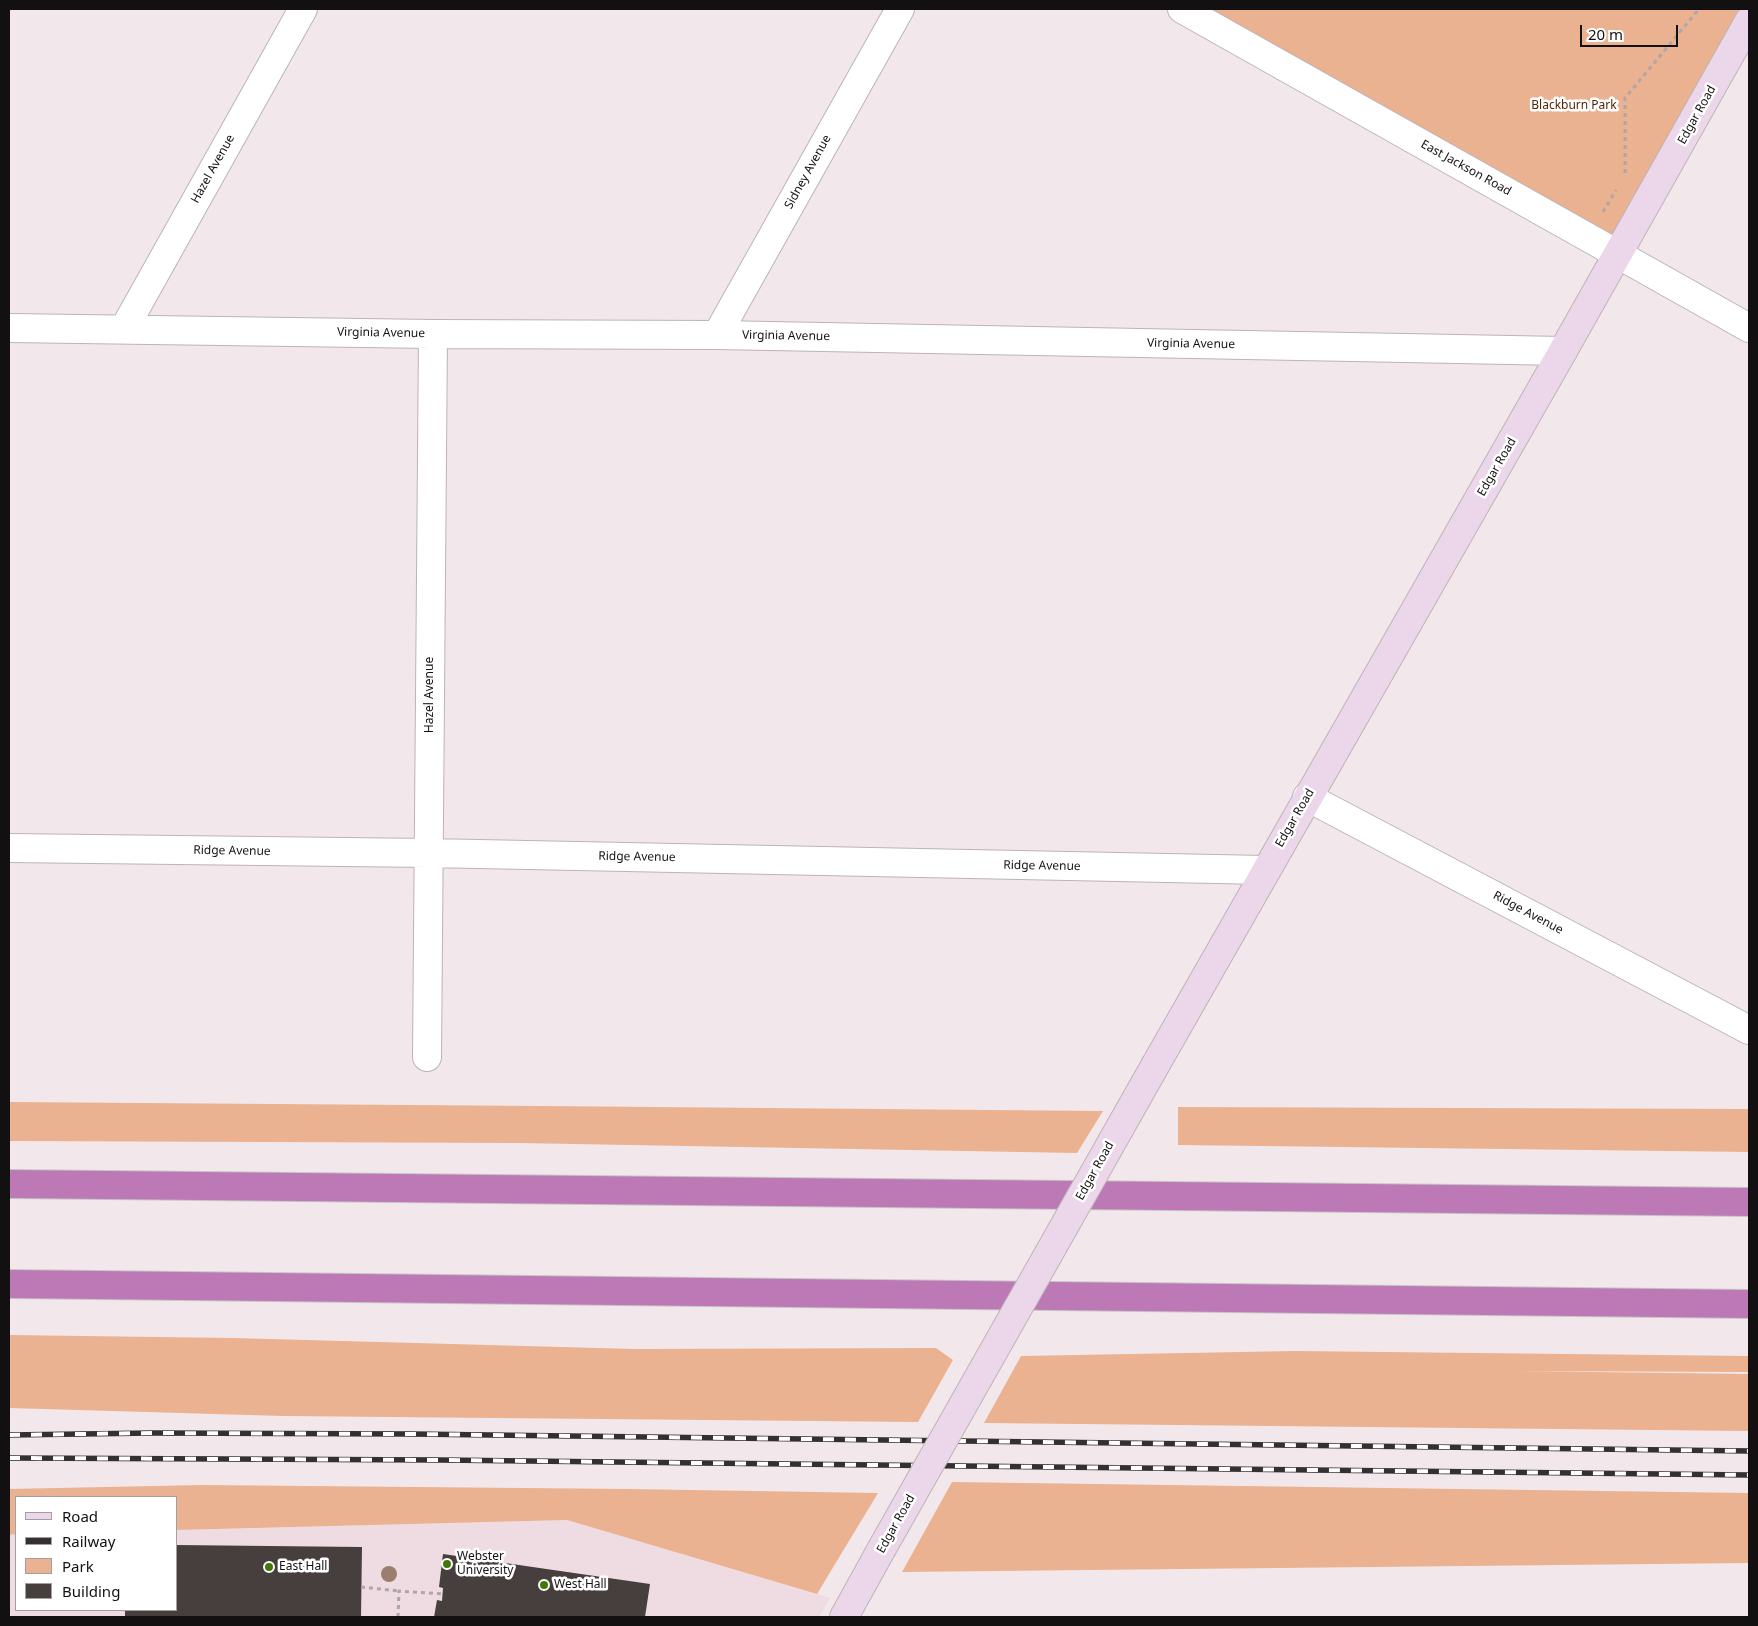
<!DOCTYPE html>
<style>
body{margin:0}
#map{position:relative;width:1758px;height:1626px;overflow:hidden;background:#f2e8eb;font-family:"Noto Sans",sans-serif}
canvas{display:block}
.frame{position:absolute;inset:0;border:10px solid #131011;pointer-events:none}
.legend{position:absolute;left:15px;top:1496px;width:162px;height:115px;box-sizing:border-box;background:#fff;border:1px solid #a19fa0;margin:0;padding:6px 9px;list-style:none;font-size:15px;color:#131011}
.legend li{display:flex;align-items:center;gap:10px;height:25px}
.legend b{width:25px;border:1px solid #a19fa0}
.scale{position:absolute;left:1580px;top:25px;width:98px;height:22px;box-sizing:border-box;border:2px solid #131011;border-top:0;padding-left:6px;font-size:15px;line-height:18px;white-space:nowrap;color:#131011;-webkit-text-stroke:4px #fff;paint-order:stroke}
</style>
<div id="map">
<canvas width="1758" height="1626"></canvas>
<div class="frame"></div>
<ul class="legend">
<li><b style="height:6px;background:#ebd7e9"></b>Road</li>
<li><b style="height:6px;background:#343031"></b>Railway</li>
<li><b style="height:14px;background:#eab291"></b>Park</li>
<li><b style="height:14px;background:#473f3e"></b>Building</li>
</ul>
<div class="scale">20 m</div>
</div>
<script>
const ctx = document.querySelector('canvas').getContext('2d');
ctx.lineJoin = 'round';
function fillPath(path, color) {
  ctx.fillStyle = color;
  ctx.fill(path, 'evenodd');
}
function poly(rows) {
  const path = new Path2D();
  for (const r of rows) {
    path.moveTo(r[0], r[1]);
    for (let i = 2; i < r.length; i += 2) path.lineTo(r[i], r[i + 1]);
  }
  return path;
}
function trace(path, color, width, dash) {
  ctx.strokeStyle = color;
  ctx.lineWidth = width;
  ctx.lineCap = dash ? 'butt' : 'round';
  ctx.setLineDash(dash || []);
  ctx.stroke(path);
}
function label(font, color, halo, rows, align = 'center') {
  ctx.font = font + ' "Noto Sans",sans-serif';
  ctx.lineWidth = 5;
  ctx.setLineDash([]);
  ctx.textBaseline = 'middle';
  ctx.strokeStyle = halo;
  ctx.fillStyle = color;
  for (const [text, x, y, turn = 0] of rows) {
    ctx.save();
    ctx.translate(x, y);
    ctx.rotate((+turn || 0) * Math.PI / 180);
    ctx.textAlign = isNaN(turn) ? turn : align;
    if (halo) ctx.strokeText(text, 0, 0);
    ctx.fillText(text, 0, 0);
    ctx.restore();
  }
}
fillPath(poly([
 [567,1520,830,1598,819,1617,9,1617,9,1535,16,1534,16,1610,176,1610,176,1530]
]), '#efdce2');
fillPath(poly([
 [1203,9,1739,9,1615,242],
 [9,1102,542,1106,1103,1111,1077,1153,518,1143,9,1141],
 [1178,1107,1749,1109,1749,1152,1178,1145],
 [9,1335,233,1338,635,1349,936,1348,953,1360,918,1422,283,1416,9,1408],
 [1295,1351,1749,1356,1749,1372,1514,1371,1749,1374,1749,1431,984,1423,1021,1356],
 [952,1482,1749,1493,1749,1563,902,1572],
 [203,1485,630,1489,878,1493,817,1594,567,1520,176,1530,176,1497,16,1497,16,1534,9,1535,9,1489]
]), '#eab291');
fillPath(poly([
 [176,1545,362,1547,361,1617,125,1617,125,1610,176,1610],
 [443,1554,650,1584,645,1617,434,1617,437,1600,442,1601,443,1588,439,1587]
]), '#473f3e');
const street = poly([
 [1182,9,1749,328],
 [9,328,433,334,717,335,1563,351],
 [124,329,303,9],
 [717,335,900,9],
 [1307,797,1749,1030],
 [9,848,429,853,1265,870],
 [427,1057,433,334]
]);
const secondary = poly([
 [1156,1064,1563,351,1749,21],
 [844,1617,881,1550]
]);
const highway = poly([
 [9,1184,1749,1202],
 [9,1284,1749,1304]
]);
trace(street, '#bdb3b6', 30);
trace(secondary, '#bdb3b6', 30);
trace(highway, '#c6c6c6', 30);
trace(poly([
 [1625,173,1625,98,1699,9],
 [1603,212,1616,190],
 [361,1587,399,1591],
 [398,1617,399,1591,443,1594]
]), '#aea6a8', 3, [4, 4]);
trace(street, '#fff', 28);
trace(secondary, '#ebd7e9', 28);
trace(highway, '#bc79b6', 28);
const rail = poly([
 [9,1435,152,1433,412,1434,1749,1451],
 [9,1458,440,1460,1749,1475]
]);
trace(rail, '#343031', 5.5);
trace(rail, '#fff', 4, [11]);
const secondaryBridge = poly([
 [881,1550,1156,1064]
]);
trace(secondaryBridge, '#bdb3b6', 30, []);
trace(secondaryBridge, '#ebd7e9', 28);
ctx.fillStyle = '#9b7e6d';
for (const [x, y] of [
 [389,1574]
]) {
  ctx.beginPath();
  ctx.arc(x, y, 8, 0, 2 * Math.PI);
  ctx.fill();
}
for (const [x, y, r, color] of [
 [447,1564,5,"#427808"],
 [269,1567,5,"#427808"],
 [544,1585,5,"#427808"]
]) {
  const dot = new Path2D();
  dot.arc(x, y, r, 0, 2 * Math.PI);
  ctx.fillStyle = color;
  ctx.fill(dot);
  trace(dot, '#fff', 2);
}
label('12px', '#532706', '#fff', [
 ["Blackburn Park",1574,106]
]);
label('12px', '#131011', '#fff', [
 ["Edgar Road",1697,115,-61],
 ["East Jackson Road",1466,168,29],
 ["Hazel Avenue",213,169,-61],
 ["Sidney Avenue",808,172,-61],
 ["Virginia Avenue",381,333,1],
 ["Virginia Avenue",786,336,1],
 ["Virginia Avenue",1191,344,1],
 ["Edgar Road",1497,467,-60],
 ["Hazel Avenue",430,695,-90],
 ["Edgar Road",1295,818,-60],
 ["Ridge Avenue",232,851,1],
 ["Ridge Avenue",637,857,1],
 ["Ridge Avenue",1042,866,1],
 ["Ridge Avenue",1528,913,28],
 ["Edgar Road",1095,1171,-61],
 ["Edgar Road",896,1524,-61]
]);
label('12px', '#131011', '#fff', [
 ["Webster",457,1557],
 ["University",457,1571],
 ["East Hall",279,1567],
 ["West Hall",554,1585]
], 'left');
</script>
